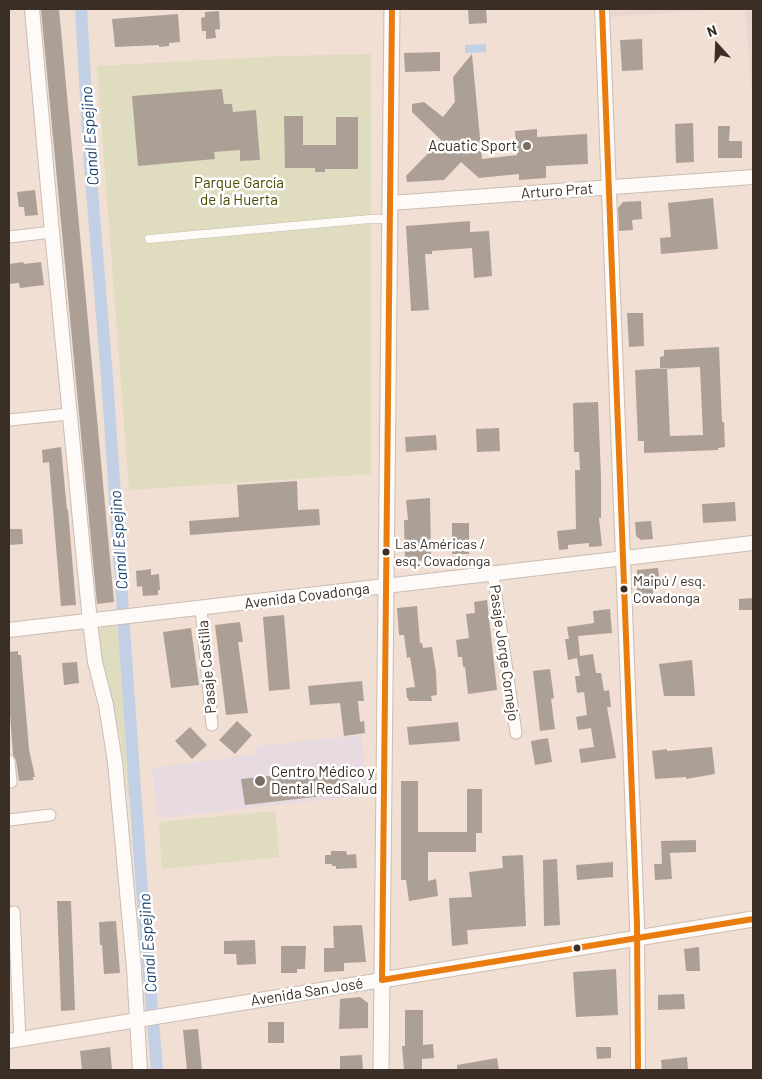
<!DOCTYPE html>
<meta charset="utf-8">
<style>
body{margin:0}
#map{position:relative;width:762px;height:1079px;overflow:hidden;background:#f0dfd2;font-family:Barlow,sans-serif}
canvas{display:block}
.frame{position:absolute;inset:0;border:10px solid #3b2f25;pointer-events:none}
.north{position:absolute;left:692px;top:20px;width:50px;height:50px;-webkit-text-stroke:4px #fff;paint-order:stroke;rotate:340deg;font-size:14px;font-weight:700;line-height:20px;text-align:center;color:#3b2f25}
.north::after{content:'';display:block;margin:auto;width:18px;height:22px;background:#3b2f25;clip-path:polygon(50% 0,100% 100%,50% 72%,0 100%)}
</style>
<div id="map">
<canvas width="762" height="1079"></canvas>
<div class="frame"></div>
<div class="north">N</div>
</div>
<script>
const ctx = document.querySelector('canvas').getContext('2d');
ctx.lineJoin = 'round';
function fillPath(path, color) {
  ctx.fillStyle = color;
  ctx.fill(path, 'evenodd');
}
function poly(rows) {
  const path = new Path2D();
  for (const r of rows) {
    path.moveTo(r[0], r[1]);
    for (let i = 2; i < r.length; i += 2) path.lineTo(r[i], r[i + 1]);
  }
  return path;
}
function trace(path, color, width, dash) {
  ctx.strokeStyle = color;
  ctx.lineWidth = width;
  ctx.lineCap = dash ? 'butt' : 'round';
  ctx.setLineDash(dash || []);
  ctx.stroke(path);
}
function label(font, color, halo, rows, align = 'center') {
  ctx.font = font + ' Barlow,sans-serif';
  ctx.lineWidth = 5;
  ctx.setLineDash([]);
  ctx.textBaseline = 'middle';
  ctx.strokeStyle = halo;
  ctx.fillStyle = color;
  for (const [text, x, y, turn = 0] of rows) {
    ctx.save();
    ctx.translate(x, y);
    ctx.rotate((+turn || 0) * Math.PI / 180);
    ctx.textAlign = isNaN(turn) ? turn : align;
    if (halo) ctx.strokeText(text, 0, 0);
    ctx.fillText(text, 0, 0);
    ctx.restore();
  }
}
fillPath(poly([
 [611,9,718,9,611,17],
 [745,9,753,9,753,106]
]), '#ebd5d0');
fillPath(poly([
 [361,735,368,795,158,818,152,768,256,754,255,746]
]), '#e7dae0');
fillPath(poly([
 [371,54,371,474,129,490,97,66,282,56],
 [106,625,119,625,135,797,128,797,121,739,98,655,99,632,102,628],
 [275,811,279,857,162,869,159,822]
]), '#e0dcbf');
fillPath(poly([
 [486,44,486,52,465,53,465,45]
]), '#c1d0e5');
trace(poly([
 [81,9,90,165,107,378,141,877,157,1070]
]), '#c1d0e5', 12);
fillPath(poly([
 [59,9,114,602,97,604,41,10],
 [468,9,486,9,487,23,469,24],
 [219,11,220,29,215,30,216,38,206,39,206,31,202,31,201,18,205,17,205,12],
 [178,14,180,42,169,43,169,46,159,47,159,45,115,47,112,19],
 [642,39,643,70,622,71,620,40],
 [440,52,440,71,405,72,404,53],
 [472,54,482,159,517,155,515,131,537,129,537,137,587,134,588,164,546,166,546,178,519,180,519,174,479,178,461,162,444,180,407,182,406,176,441,140,412,112,412,104,424,102,443,117,455,102,453,77],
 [222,89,224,104,232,104,233,112,256,110,260,160,240,161,240,150,214,152,215,159,138,166,132,96],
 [284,116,303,116,303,145,336,145,336,117,358,117,358,169,325,169,325,172,315,172,315,168,285,168],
 [693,123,694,162,676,163,675,124],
 [718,126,730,126,729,141,742,141,742,158,718,158],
 [35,190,38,215,25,216,24,207,19,207,17,192],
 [713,198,718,249,661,254,660,238,671,237,668,203],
 [641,201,642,219,632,220,633,230,619,231,618,208,623,202],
 [470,221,470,232,489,231,492,276,474,278,472,248,432,251,432,254,425,254,429,310,411,311,406,226],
 [23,262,24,264,41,262,44,285,20,288,19,283,9,284,9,264],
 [627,313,643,313,644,346,629,347],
 [719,347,722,422,724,422,725,447,718,448,718,450,644,453,644,441,638,441,635,370,667,368,670,436,703,435,700,367,660,369,660,357,664,356,664,350],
 [598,402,601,477,601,518,599,518,602,546,589,547,589,543,568,545,568,549,559,550,557,531,576,529,575,470,580,470,579,452,574,452,573,403],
 [499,428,500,451,477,452,476,429],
 [436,435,437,450,406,452,405,437],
 [61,447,67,510,68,510,76,605,61,606,49,462,43,463,42,450],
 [297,481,298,510,319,509,320,525,190,535,189,521,239,517,237,485],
 [430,498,431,561,405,560,404,520,408,520,406,500],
 [735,502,736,521,703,523,702,504],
 [651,521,653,539,641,540,636,536,635,522],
 [452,523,469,523,469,554,452,554],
 [9,529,22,529,23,544,9,545],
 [658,568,660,583,653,584,653,595,637,595,637,570],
 [151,569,151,575,159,574,160,590,158,590,158,595,143,596,142,586,137,587,136,571],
 [753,598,753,610,739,610,739,599],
 [487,600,497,690,468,694,465,667,463,667,462,657,458,657,456,640,469,638,466,614,475,613,474,602],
 [417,606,420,643,422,643,423,648,432,647,436,672,437,695,431,696,432,701,409,701,408,698,407,698,406,688,415,687,410,657,407,658,404,635,399,635,397,608],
 [610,609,612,633,578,636,580,656,593,654,596,673,601,673,604,691,609,690,611,707,607,707,616,758,581,763,579,749,594,747,591,728,578,730,576,717,587,715,584,692,577,693,575,676,580,676,577,658,568,660,565,639,569,639,567,627,594,623,593,611],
 [284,615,290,689,269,691,263,617],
 [240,622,243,642,238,642,248,713,226,715,215,625],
 [191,628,199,685,171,688,163,632],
 [18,651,18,655,21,655,29,749,35,777,33,777,33,780,19,781,16,760,13,755,9,700,9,652],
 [692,660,695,696,664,696,659,664],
 [77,662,79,683,64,685,62,663],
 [550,669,554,698,551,699,555,729,540,731,533,671],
 [362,681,364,701,358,701,360,722,364,721,365,733,344,736,340,703,310,705,308,686],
 [237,721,252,735,235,754,219,740],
 [458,722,460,741,409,745,407,727],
 [190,727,207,745,192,759,175,741],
 [548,738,552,762,535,765,531,741],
 [712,747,715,774,686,779,686,777,655,779,652,751,667,749,667,751],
 [345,768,348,793,245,805,241,779],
 [401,781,418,781,418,832,467,832,467,789,482,789,482,833,476,833,476,852,428,852,428,881,436,879,438,896,409,901,406,880,401,880],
 [696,840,696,852,670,853,672,879,655,880,654,864,662,864,661,841],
 [331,851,346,851,347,855,356,854,357,868,336,869,336,866,332,866,332,864,325,864,325,855,331,855],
 [523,855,526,926,467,930,468,944,452,946,449,898,472,897,469,872,503,868,502,856],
 [557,859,560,925,544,926,543,860],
 [613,862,613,877,577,880,576,865],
 [57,901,71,901,75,1010,61,1011],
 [116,921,120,973,104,974,102,945,100,945,99,922],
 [362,925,366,962,344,963,344,971,324,972,324,948,334,948,333,926],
 [255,940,256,964,237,965,236,954,224,954,224,941],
 [281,946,306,946,305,969,297,969,297,973,281,973],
 [699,947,700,971,686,971,684,949],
 [616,969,618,1015,576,1017,573,972],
 [684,994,685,1009,658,1010,658,995],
 [360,997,368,1003,368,1028,339,1029,340,999],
 [405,1010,423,1010,423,1045,433,1044,434,1058,422,1059,422,1070,404,1070,402,1046,405,1046],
 [268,1022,284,1022,284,1043,268,1043],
 [198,1029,202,1070,187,1070,183,1030],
 [110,1047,112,1070,82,1070,80,1051],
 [596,1047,611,1047,611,1058,597,1059],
 [362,1055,363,1070,340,1070,340,1056],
 [687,1057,688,1070,662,1070,661,1060],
 [497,1058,499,1070,457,1070,457,1065]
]), '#aca096');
const pedestrian = poly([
 [149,239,370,219,390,219]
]);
const minor = poly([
 [9,237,52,232],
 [9,420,69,414],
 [493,574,516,733],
 [201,609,212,725],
 [9,761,11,782],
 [9,820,50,815],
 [14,912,20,1040]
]);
const tertiary = poly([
 [32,9,52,232,90,622,95,662,106,705,115,762,134,968,140,1070],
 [602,9,637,924,638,1070],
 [390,203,753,177],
 [9,630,753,543],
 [9,1041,382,980]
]);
const secondary = poly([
 [382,980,753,919],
 [381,1070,392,9]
]);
trace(pedestrian, '#cbbdb3', 9);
trace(minor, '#cbbdb3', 13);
trace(tertiary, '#cbbdb3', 16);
trace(secondary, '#cbbdb3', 17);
trace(pedestrian, '#fdfaf8', 8);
trace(minor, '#fdfaf8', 11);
trace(tertiary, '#fdfaf8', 14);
trace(secondary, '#fdfaf8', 15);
trace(poly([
 [392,9,382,980,753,919],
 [602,9,637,924,638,1070]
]), '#e97c0f', 6);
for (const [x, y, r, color] of [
 [527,146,5,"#7a6d62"],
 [386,552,4.5,"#3b2f25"],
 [624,589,4.5,"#3b2f25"],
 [260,781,6,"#7a6d62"],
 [577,948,4.5,"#3b2f25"]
]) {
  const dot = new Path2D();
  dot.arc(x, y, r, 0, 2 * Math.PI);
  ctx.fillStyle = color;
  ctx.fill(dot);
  trace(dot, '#fff', 2);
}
label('14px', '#3b2f25', '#fff', [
 ["Las Américas /",395,544],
 ["esq. Covadonga",395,561],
 ["Maipú / esq.",633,581],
 ["Covadonga",633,598]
], 'left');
label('15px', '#3b2f25', '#fff', [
 ["Acuatic Sport",517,146],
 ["Centro Médico y",271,772,"left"],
 ["Dental RedSalud",271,789,"left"]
], 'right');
label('15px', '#474b00', '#fff', [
 ["Parque García",239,183],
 ["de la Huerta",239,200]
]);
label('15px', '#3b2f25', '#fff', [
 ["Arturo Prat",557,191,-4],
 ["Avenida Covadonga",307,596,-7],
 ["Pasaje Jorge Cornejo",504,653,82],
 ["Pasaje Castilla",207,667,-95],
 ["Avenida San José",307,992,-9]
]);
label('italic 16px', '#19406d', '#fff', [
 ["Canal Espejino",90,136,-94],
 ["Canal Espejino",119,540,-94],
 ["Canal Espejino",148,943,-94]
]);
</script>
